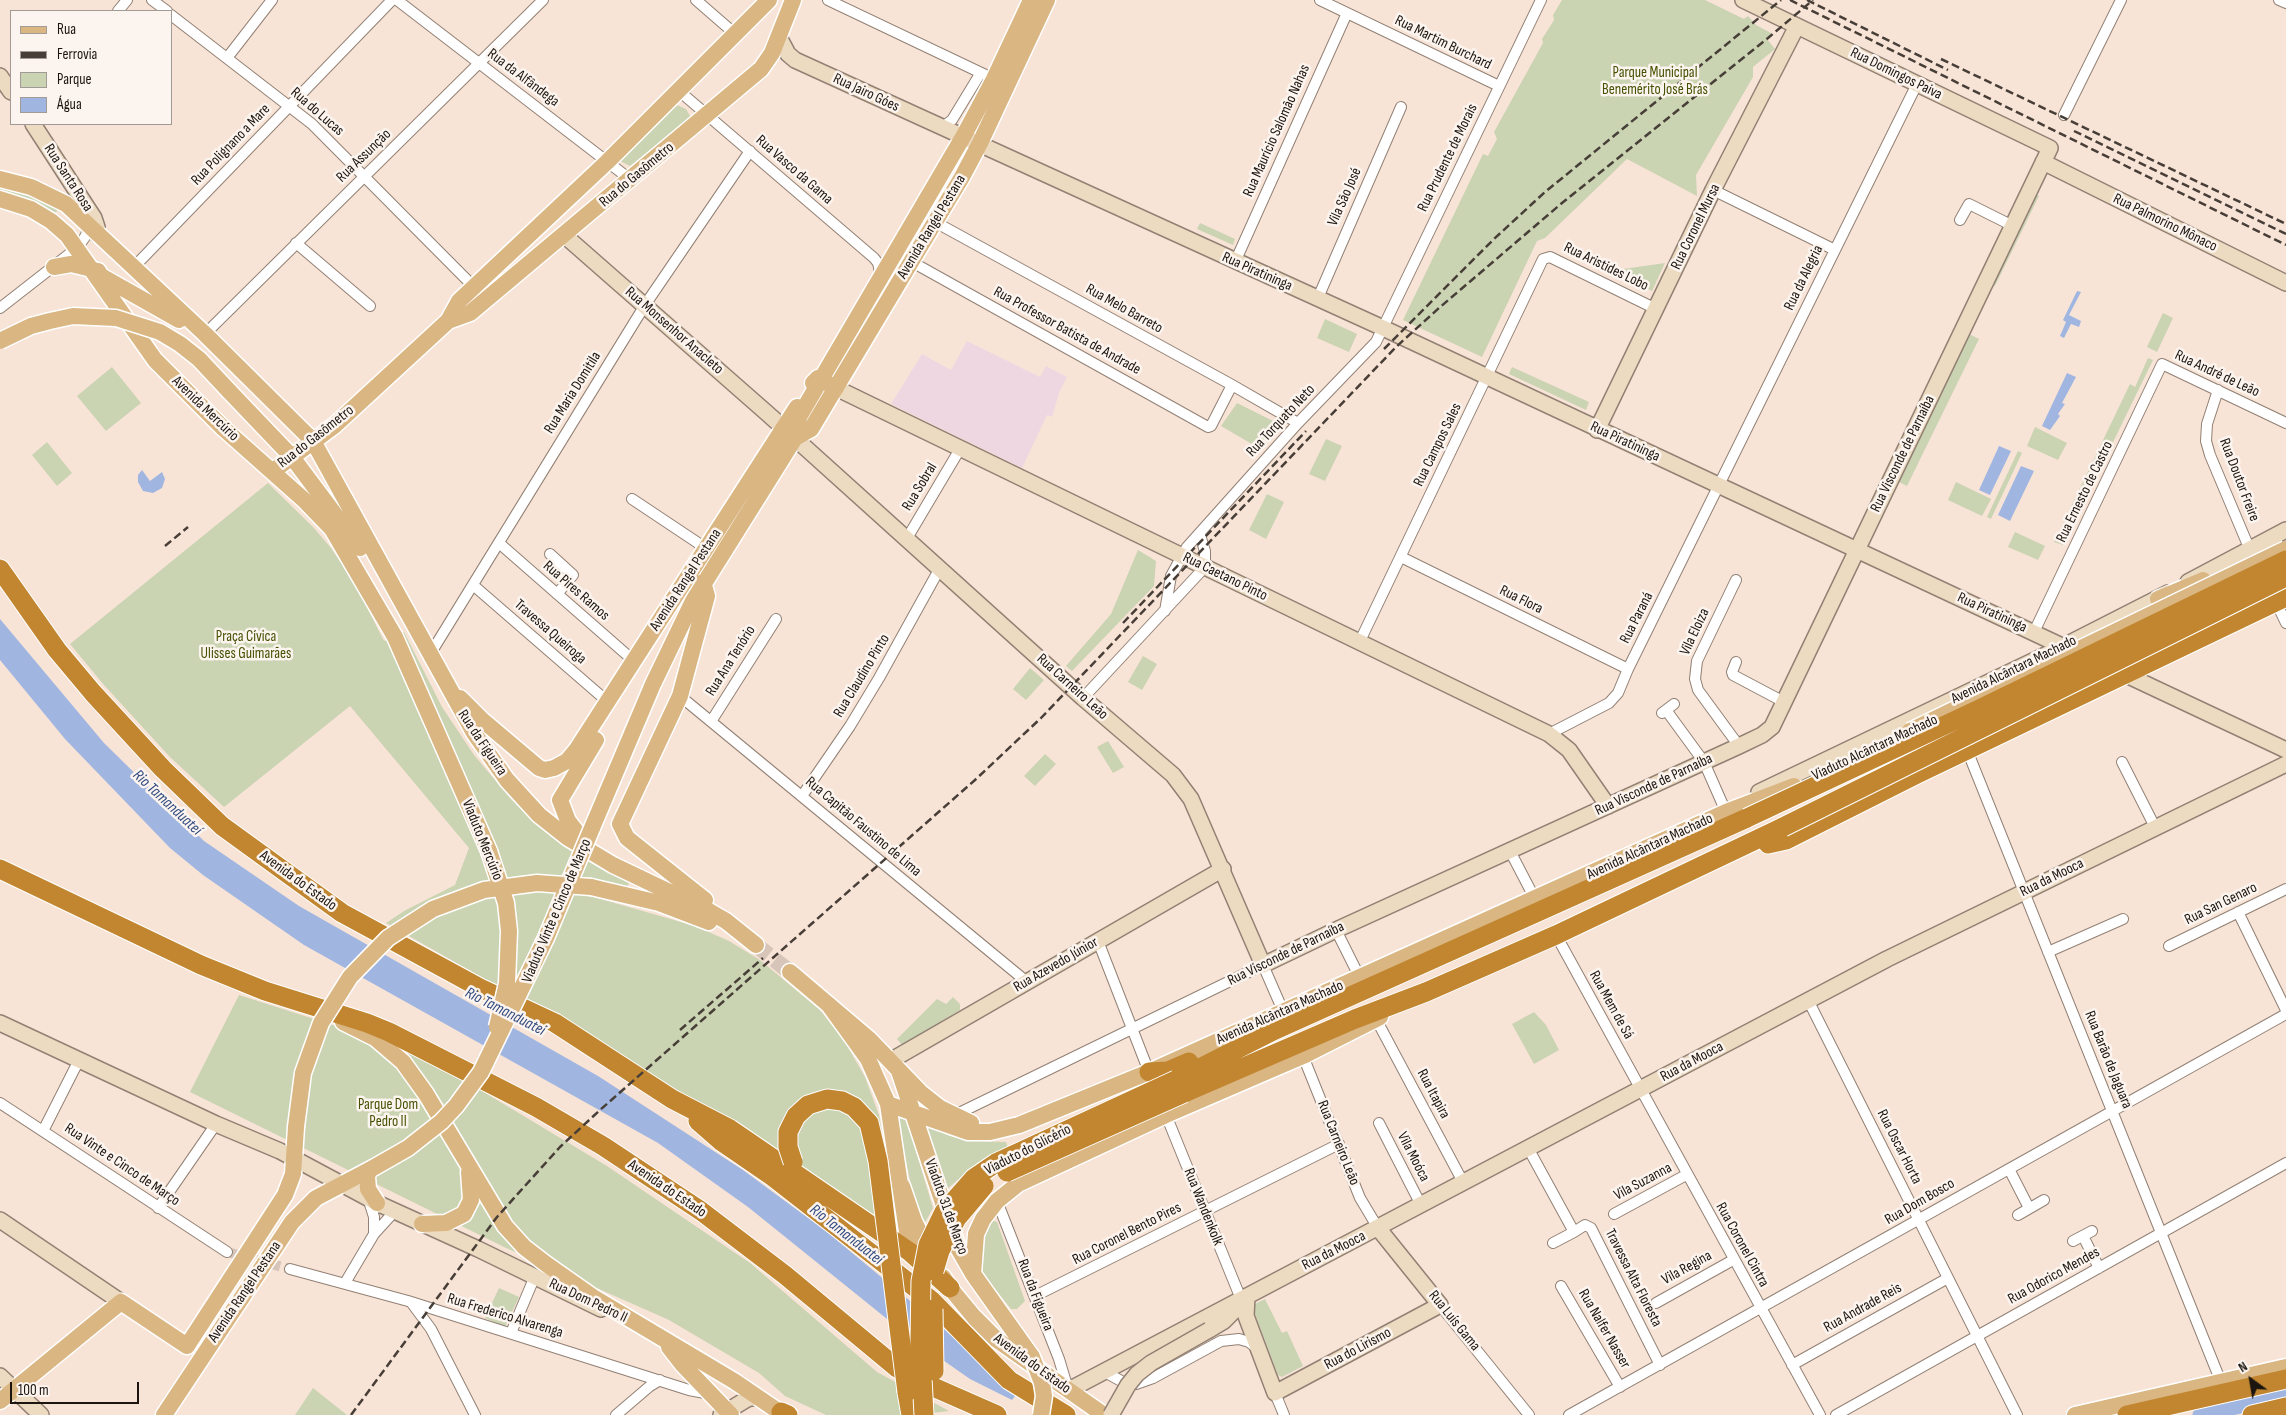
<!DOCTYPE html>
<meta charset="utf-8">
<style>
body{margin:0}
#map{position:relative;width:2286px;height:1415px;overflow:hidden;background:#f8e4d7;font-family:"Sofia Sans Condensed",sans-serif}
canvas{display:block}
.legend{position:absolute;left:10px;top:10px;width:162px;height:115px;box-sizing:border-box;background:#fcf4ef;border:1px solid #a29a95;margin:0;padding:6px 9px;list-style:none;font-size:15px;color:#1b140f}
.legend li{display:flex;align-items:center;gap:10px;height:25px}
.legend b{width:25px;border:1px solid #a29a95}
.north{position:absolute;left:2226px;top:1355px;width:50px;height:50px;-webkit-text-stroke:4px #fcf4ef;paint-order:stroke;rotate:328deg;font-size:14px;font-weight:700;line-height:20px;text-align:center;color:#1b140f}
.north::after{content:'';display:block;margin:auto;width:18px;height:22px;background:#1b140f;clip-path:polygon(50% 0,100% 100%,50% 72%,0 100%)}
.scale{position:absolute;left:10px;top:1382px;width:129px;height:22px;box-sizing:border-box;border:2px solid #1b140f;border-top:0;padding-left:6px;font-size:15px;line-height:18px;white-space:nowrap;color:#1b140f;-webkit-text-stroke:4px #fcf4ef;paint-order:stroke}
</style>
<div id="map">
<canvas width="2286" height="1415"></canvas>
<ul class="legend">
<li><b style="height:6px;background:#dab682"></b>Rua</li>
<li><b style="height:6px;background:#473e37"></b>Ferrovia</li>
<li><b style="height:14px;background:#cad3b2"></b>Parque</li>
<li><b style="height:14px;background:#a0b6e1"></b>Água</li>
</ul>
<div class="north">N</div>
<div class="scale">100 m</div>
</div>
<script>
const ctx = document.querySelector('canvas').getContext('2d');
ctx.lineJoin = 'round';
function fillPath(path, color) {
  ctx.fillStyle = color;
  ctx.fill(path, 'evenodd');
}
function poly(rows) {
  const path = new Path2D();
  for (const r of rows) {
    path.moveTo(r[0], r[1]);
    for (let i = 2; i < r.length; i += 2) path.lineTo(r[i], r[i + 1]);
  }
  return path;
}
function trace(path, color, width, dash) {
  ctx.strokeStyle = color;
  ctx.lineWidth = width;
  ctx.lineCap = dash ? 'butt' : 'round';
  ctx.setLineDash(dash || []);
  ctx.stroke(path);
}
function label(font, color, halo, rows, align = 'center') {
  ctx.font = font + ' "Sofia Sans Condensed",sans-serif';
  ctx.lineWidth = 5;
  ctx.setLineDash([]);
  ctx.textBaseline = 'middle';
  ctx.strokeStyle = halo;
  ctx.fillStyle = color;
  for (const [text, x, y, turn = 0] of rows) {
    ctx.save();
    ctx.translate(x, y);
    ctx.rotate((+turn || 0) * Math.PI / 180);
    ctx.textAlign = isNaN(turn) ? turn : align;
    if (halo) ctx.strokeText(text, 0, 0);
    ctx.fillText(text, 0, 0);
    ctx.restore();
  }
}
fillPath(poly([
 [967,341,1040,377,1046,366,1067,377,1059,393,1052,417,1047,415,1022,468,891,404,922,354,951,370]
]), '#efd7e2');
fillPath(poly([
 [1562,0,1705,0,1744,19,1748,16,1756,25,1771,33,1772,36,1767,39,1775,49,1753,67,1753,77,1696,175,1697,196,1627,159,1545,238,1537,241,1482,357,1403,320,1483,154,1488,156,1497,139,1494,132,1543,43,1542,39,1554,20,1553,15],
 [677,105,686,109,691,118,630,166,620,161],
 [0,186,34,197,58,209,55,214,32,202,0,193],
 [2036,194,2039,196,1995,286,1993,285],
 [1200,223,1235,239,1233,245,1197,229],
 [1665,263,1652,291,1611,271,1623,269],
 [2163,313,2173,318,2157,352,2147,347],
 [1325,319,1357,334,1349,352,1317,338],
 [1969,334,1979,339,1907,486,1899,482],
 [2148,358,2153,360,2063,545,2054,542,2130,384,2135,387],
 [112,367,141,403,106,431,77,396],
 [1512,367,1589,402,1586,410,1509,374],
 [1237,403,1275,422,1277,426,1257,447,1221,426],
 [2035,427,2067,443,2058,460,2027,446],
 [1326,439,1342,446,1325,481,1309,474],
 [47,442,72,473,57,486,32,455],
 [2018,451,2022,453,1991,519,1987,517],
 [1956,482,1991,499,1982,516,1948,500],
 [268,483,314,528,331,548,354,582,384,641,404,632,442,707,474,755,511,799,529,817,569,848,629,883,627,887,594,879,590,896,695,926,729,941,760,960,820,1010,845,1042,865,1077,879,1115,897,1228,895,1231,617,1054,386,923,404,911,455,885,469,848,350,706,224,807,170,757,104,685,70,644],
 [1267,494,1284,502,1266,539,1249,530],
 [2015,532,2045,546,2038,560,2008,547],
 [1138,550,1156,561,1154,586,1072,671,1066,666,1111,614],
 [1143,656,1157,664,1142,690,1128,682],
 [1030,668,1044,680,1026,700,1013,689],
 [1108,741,1124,767,1113,773,1097,747],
 [1045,754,1056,764,1035,786,1024,776],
 [239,995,417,1052,607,1166,750,1263,877,1372,949,1411,915,1415,826,1415,785,1396,759,1373,669,1320,504,1247,190,1092],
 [953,997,960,1004,960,1010,902,1045,897,1039,937,999,946,1004],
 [1534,1012,1546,1025,1559,1050,1534,1064,1512,1024],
 [899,1116,906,1118,933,1208,922,1228,917,1214,897,1118],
 [928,1123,947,1135,970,1141,1006,1142,1008,1148,972,1168,947,1189,925,1126],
 [992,1220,997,1222,1025,1301,1017,1309,1011,1309,980,1270,979,1244],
 [499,1288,519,1297,505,1327,485,1318],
 [1265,1299,1282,1333,1287,1331,1303,1366,1282,1377,1278,1375,1253,1309,1255,1304],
 [313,1388,347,1415,295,1415]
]), '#cad3b2');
fillPath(poly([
 [2077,291,2081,292,2069,315,2081,321,2079,327,2071,324,2064,338,2060,336,2066,322,2063,320],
 [2067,373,2076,377,2062,403,2065,404,2058,414,2060,416,2050,430,2042,426],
 [1999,446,2011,451,1990,495,1979,490],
 [2021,466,2034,471,2010,521,1998,515],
 [142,470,150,481,162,472,165,479,162,488,153,493,143,491,138,482,138,475],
 [0,619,104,743,204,841,299,906,598,1076,743,1170,827,1232,945,1330,1016,1395,1012,1400,970,1379,907,1335,748,1207,658,1143,304,945,203,875,170,848,65,739,0,660]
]), '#a0b6e1');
trace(poly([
 [2200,1415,2286,1396]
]), '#a0b6e1', 15);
trace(poly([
 [227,1252,290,1269]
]), '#d7c5b9', 10, [10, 5]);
trace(poly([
 [756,945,790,972]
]), '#d7c5b9', 16, [16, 8]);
const street = poly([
 [152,0,167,11],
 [397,0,631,180],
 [696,0,734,33],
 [828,0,994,79],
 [1320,0,1499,86],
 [2279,0,2286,3],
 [118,11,127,0],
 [171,15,312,124,474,287],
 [227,58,272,0],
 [678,90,874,258,878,263,881,277],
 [2064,115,2121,0],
 [941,128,952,120,980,74],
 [1713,190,1835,250],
 [1960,220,1969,204,2013,226],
 [935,222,1232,385,1298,423],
 [296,243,370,306],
 [912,262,1208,427,1211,426,1232,385],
 [1235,262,1347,13],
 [133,268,392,0],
 [1317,300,1401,107],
 [0,308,77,248,85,237,91,223],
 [205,334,543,0],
 [2218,390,2207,424,2206,441,2210,455,2250,550],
 [632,499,707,549],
 [906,540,960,449],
 [499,543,634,661],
 [550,554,573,575,557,594],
 [1401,557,1628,669],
 [1736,580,1697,661,1695,679,1698,690,1739,746],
 [473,585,608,702],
 [2276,602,2286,623],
 [1165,611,1171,576,1187,547,1298,423,1376,342,1541,0],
 [2034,632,2162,364,2286,423],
 [1359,643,1543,259,1550,257,1656,309],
 [429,656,645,305,750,151],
 [1736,662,1732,672,1733,675,1784,702],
 [680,696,1027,982],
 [1083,698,1205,567,1205,551,1200,535],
 [1666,710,1704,762,1726,812],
 [1662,713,1674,704],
 [712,720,776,619],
 [1549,734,1609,703,1618,693,1628,669,1917,84],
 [1967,750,2221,1382],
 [2122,762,2155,827],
 [802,796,850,726,879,678,940,568],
 [1510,851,1535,899],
 [2238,912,2286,1010],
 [1336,930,1360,978],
 [1556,935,1820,1415],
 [1098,941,1149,1072],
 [2169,946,2286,889],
 [2048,952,2123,919],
 [1808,1000,2017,1415],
 [1376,1019,1463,1182],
 [1303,1056,1360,1198,1378,1228],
 [0,1103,227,1252],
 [1166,1115,1241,1299],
 [953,1116,1263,965,1280,1004],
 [1379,1123,1421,1205],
 [43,1131,79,1060],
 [1528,1148,1574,1232,1585,1225,1591,1228,1660,1365],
 [2009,1169,2029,1208],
 [368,1198,374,1217,374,1234],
 [997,1201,1059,1359,1068,1389],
 [158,1208,216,1124],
 [1614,1214,1686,1175],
 [2018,1215,2044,1200],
 [2083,1236,2099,1268],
 [2073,1241,2092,1231],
 [1553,1243,1574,1232],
 [290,1269,408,1301,689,1390,710,1394],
 [345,1283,374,1234,395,1211],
 [1561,1286,1620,1387],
 [1035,1296,1339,1144],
 [411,1302,431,1329,475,1415],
 [1656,1303,1733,1260],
 [1440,1305,1529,1415],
 [511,1333,535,1276],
 [1792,1365,1948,1278],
 [1103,1371,1123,1382,1136,1384,1153,1378,1221,1341,1239,1339,1249,1342,1258,1349],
 [1275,1393,1284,1415],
 [616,1415,650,1386,660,1380],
 [1569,1415,2286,1014],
 [1836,1415,2286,1163]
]);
const secondary = poly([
 [779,37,788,54,795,60,1383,328,2081,655],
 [0,76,11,92],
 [33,124,94,218,97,227,96,233],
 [2043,162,2286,283],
 [564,235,768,414,1083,698,1173,775,1191,799,1263,965,1336,930,1739,746,1762,735,1772,727,2050,148,1743,0],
 [836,388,1549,734,1569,750,1608,806],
 [1597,430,1713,190,1797,26],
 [2188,582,2286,530],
 [2118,671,2286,750],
 [1759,792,2062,647,2168,593],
 [0,1023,216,1124,280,1151,377,1203,478,1249,601,1309],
 [890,1061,1223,869],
 [0,1220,121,1302],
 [1247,1296,1246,1316,1275,1393,1440,1305,1378,1228],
 [1209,1330,1224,1321,1242,1303],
 [0,1376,41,1415],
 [1069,1390,1887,959,2286,764],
 [721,1415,747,1399,757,1397]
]);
const primary = poly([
 [0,179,31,187,66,204,205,334,313,441,474,733,507,780,539,815,568,838,613,865,707,910,726,921,756,945],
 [0,199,31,209,51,221,67,235,155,360,223,428,304,500,332,529,395,637,489,851],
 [54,267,71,264,92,269],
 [98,271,101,276,179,320],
 [448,321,470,313,761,69,772,53,793,0],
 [813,383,818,378,836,388],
 [229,391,292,457,360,548],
 [795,438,811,429,962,177,980,143,1047,0],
 [273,471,334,426,448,321,459,301,607,162,769,0],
 [703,582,707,596,680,696,620,824,627,838,705,900],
 [2158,599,2203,580],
 [460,698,481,719,539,768,545,770,554,768,567,761,577,749,797,407],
 [592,828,653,684,693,601,795,438,799,417,963,137,994,79,1031,0],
 [585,843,568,821,560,800,596,740],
 [591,887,659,903,709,922],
 [790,972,869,1039,921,1093,940,1108,971,1123],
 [829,1005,868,1059,888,1104,910,1252],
 [343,1022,375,1038,403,1062,426,1094,505,1226,524,1247,546,1264,593,1297,734,1381,784,1415],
 [899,1071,958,1248,973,1274,1032,1357],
 [888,1104,968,1132,990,1132,1019,1125,1149,1072,1726,812,1794,786],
 [369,1170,367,1177,368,1189,377,1203],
 [902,1186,914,1221,931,1256],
 [422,1224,446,1223,464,1214,471,1200,469,1172],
 [973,1274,976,1234,983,1219,997,1201,1018,1184,1166,1115,1303,1056,1380,1017],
 [943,1277,950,1288,974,1317,997,1340,1104,1415],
 [187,1346,285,1195,293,1174,296,1127],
 [669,1347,683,1365,731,1415],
 [0,1401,121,1302,187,1346],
 [164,1415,292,1222,316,1198,373,1168],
 [2075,1415,2286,1367]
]);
const highway = poly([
 [0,569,57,650,93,693,163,769,222,826,342,913,480,988,555,1023,672,1099,730,1129,910,1252,950,1288],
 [1768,844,1786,840,1917,774,2286,597],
 [0,869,201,965,265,991,367,1023,389,1032,536,1107,603,1146,701,1211,785,1275,897,1368,915,1379,997,1415],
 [1149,1072,1168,1071,1189,1062],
 [1176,1080,1275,1030,1747,818],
 [1184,1093,1355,1019,1426,992,1556,935,1783,827],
 [698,1121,722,1142,773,1177,931,1300,1009,1380,1066,1415],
 [907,1392,911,1415],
 [781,1412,788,1415],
 [2127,1415,2286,1379],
 [2252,1415,2286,1407]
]);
trace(street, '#928074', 12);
trace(secondary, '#928074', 18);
trace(primary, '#fff', 19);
trace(highway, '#fff', 21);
trace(street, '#fff', 10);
trace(secondary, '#ecdbc1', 15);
trace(primary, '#dab682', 16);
trace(highway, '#c1862f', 19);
trace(poly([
 [1790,0,2286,245],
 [1807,0,1948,70],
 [1941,59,2286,224],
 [2074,131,2286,234],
 [1384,349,1494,239,1545,192,1781,0],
 [165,546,188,527],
 [1123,623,1306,431],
 [680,1030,763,958],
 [351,1415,497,1217,560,1147,600,1110,975,780,1041,718,1396,347,1439,308,1562,203,1768,38,1813,0]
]), '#473e37', 2.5, [8, 4]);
const secondaryBridge = poly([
 [1111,1415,1128,1385,1137,1374,1151,1363,1209,1330]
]);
const primaryBridge = poly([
 [0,341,31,326,50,321,73,316,116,318,160,332,180,344,199,359,229,391],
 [1910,731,2286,549],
 [489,851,506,903,509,931,507,983,497,1027],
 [296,1127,303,1073,321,1023,350,977,388,938,433,909,484,890,537,883,591,887],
 [373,1168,408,1148,441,1122,456,1106,481,1072,546,938,592,828],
 [1032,1357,1042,1383,1044,1396,1041,1415]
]);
const highwayBridge = poly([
 [1747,818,1975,711,2286,560],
 [1783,827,2286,577],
 [793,1162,788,1147,788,1132,796,1116,808,1105,827,1099,842,1101,854,1107,869,1123,878,1161,907,1392],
 [1007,1172,1184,1093],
 [934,1271,940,1251,957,1218,984,1186],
 [933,1309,934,1371],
 [924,1415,920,1340,921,1281,928,1245,944,1212,974,1178,996,1163,1176,1080]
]);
trace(secondaryBridge, '#928074', 18, []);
trace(primaryBridge, '#fff', 19, []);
trace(highwayBridge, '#fff', 21, []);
trace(secondaryBridge, '#ecdbc1', 15);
trace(primaryBridge, '#dab682', 16);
trace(highwayBridge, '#c1862f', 19);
label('15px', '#1b140f', '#fcf4ef', [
 ["Rua Martim Burchard",1443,43,26],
 ["Rua Domingos Paiva",1896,74,26],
 ["Rua da Alfândega",523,78,37],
 ["Rua Jairo Góes",866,93,25],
 ["Rua do Lucas",317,112,41],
 ["Rua Maurício Salomão Nahas",1277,131,-66],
 ["Rua Polignano a Mare",231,145,-46],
 ["Rua Assunção",364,156,-44],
 ["Rua Prudente de Morais",1448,158,-64],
 ["Rua Vasco da Gama",794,170,41],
 ["Rua do Gasômetro",637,175,-40],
 ["Rua Santa Rosa",68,178,57],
 ["Vila São José",1345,197,-66],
 ["Rua Palmorino Mônaco",2165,223,26],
 ["Avenida Rangel Pestana",932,227,-59],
 ["Rua Coronel Mursa",1696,227,-64],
 ["Rua Aristides Lobo",1606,267,26],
 ["Rua Piratininga",1257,272,24],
 ["Rua da Alegria",1804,278,-64],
 ["Rua Melo Barreto",1124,309,29],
 ["Rua Monsenhor Anacleto",674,331,41],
 ["Rua Professor Batista de Andrade",1067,331,29],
 ["Rua André de Leão",2217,374,25],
 ["Rua Maria Domitila",573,393,-58],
 ["Avenida Mercúrio",205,409,44],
 ["Rua Torquato Neto",1281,421,-47],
 ["Rua do Gasômetro",316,437,-38],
 ["Rua Piratininga",1625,442,25],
 ["Rua Campos Sales",1438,445,-64],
 ["Rua Visconde de Parnaíba",1903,454,-64],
 ["Rua Doutor Freire",2239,480,69],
 ["Rua Sobral",920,487,-59],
 ["Rua Ernesto de Castro",2085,492,-64],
 ["Rua Caetano Pinto",1225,577,26],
 ["Avenida Rangel Pestana",686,580,-57],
 ["Rua Pires Ramos",576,591,41],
 ["Rua Flora",1521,600,26],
 ["Rua Piratininga",1992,613,25],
 ["Rua Paraná",1637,618,-63],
 ["Travessa Queiroga",550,632,41],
 ["Vila Eloiza",1695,632,-65],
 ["Rua Ana Tenório",731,661,-58],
 ["Avenida Alcântara Machado",2014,670,-26],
 ["Rua Claudino Pinto",862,676,-59],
 ["Rua Carneiro Leão",1072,687,42],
 ["Rua da Figueira",482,743,56],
 ["Viaduto Alcântara Machado",1875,748,-25],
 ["Rua Visconde de Parnaíba",1654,785,-25],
 ["Rua Capitão Faustino de Lima",863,827,40],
 ["Viaduto Mercúrio",482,840,68],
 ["Avenida Alcântara Machado",1650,847,-25],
 ["Rua da Mooca",2052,878,-26],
 ["Avenida do Estado",298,881,36],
 ["Rua San Genaro",2221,904,-26],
 ["Viaduto Vinte e Cinco de Março",557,911,-67],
 ["Rua Visconde de Parnaíba",1286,954,-26],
 ["Rua Azevedo Júnior",1056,965,-30],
 ["Rua Mem de Sá",1611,1005,61],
 ["Avenida Alcântara Machado",1280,1013,-24],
 ["Rua Barão de Jaguara",2108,1060,68],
 ["Rua da Mooca",1692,1062,-28],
 ["Rua Itapira",1433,1094,62],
 ["Rua Carneiro Leão",1338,1143,68],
 ["Rua Oscar Horta",1899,1147,63],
 ["Viaduto do Glicério",1028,1150,-27],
 ["Vila Moóca",1413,1157,63],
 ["Rua Vinte e Cinco de Março",122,1165,34],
 ["Vila Suzanna",1643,1182,-28],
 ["Avenida do Estado",667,1189,34],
 ["Rua Dom Bosco",1920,1202,-30],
 ["Viaduto 31 de Março",946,1207,70],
 ["Rua Wandenkolk",1203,1207,68],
 ["Rua Coronel Bento Pires",1127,1234,-27],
 ["Rua Coronel Cintra",1742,1245,61],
 ["Rua da Mooca",1334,1251,-27],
 ["Vila Regina",1687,1268,-29],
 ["Rua Odorico Mendes",2054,1276,-29],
 ["Travessa Alta Floresta",1633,1278,63],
 ["Avenida Rangel Pestana",245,1292,-56],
 ["Rua da Figueira",1035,1295,69],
 ["Rua Dom Pedro II",588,1301,25],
 ["Rua Andrade Reis",1863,1308,-29],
 ["Rua Frederico Alvarenga",505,1316,17],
 ["Rua Luís Gama",1454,1321,51],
 ["Rua Nalfer Nasser",1604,1329,60],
 ["Rua do Lirismo",1358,1349,-28],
 ["Avenida do Estado",1032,1364,36]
]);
label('15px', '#445101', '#fcf4ef', [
 ["Parque Municipal",1655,73],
 ["Benemérito José Brás",1655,90],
 ["Praça Cívica",246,637],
 ["Ulisses Guimarães",246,654],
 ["Parque Dom",388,1105],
 ["Pedro II",388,1122]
]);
label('italic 16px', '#314b81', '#fcf4ef', [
 ["Rio Tamanduateí",167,803,43],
 ["Rio Tamanduateí",505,1012,27],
 ["Rio Tamanduateí",846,1235,38]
]);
</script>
